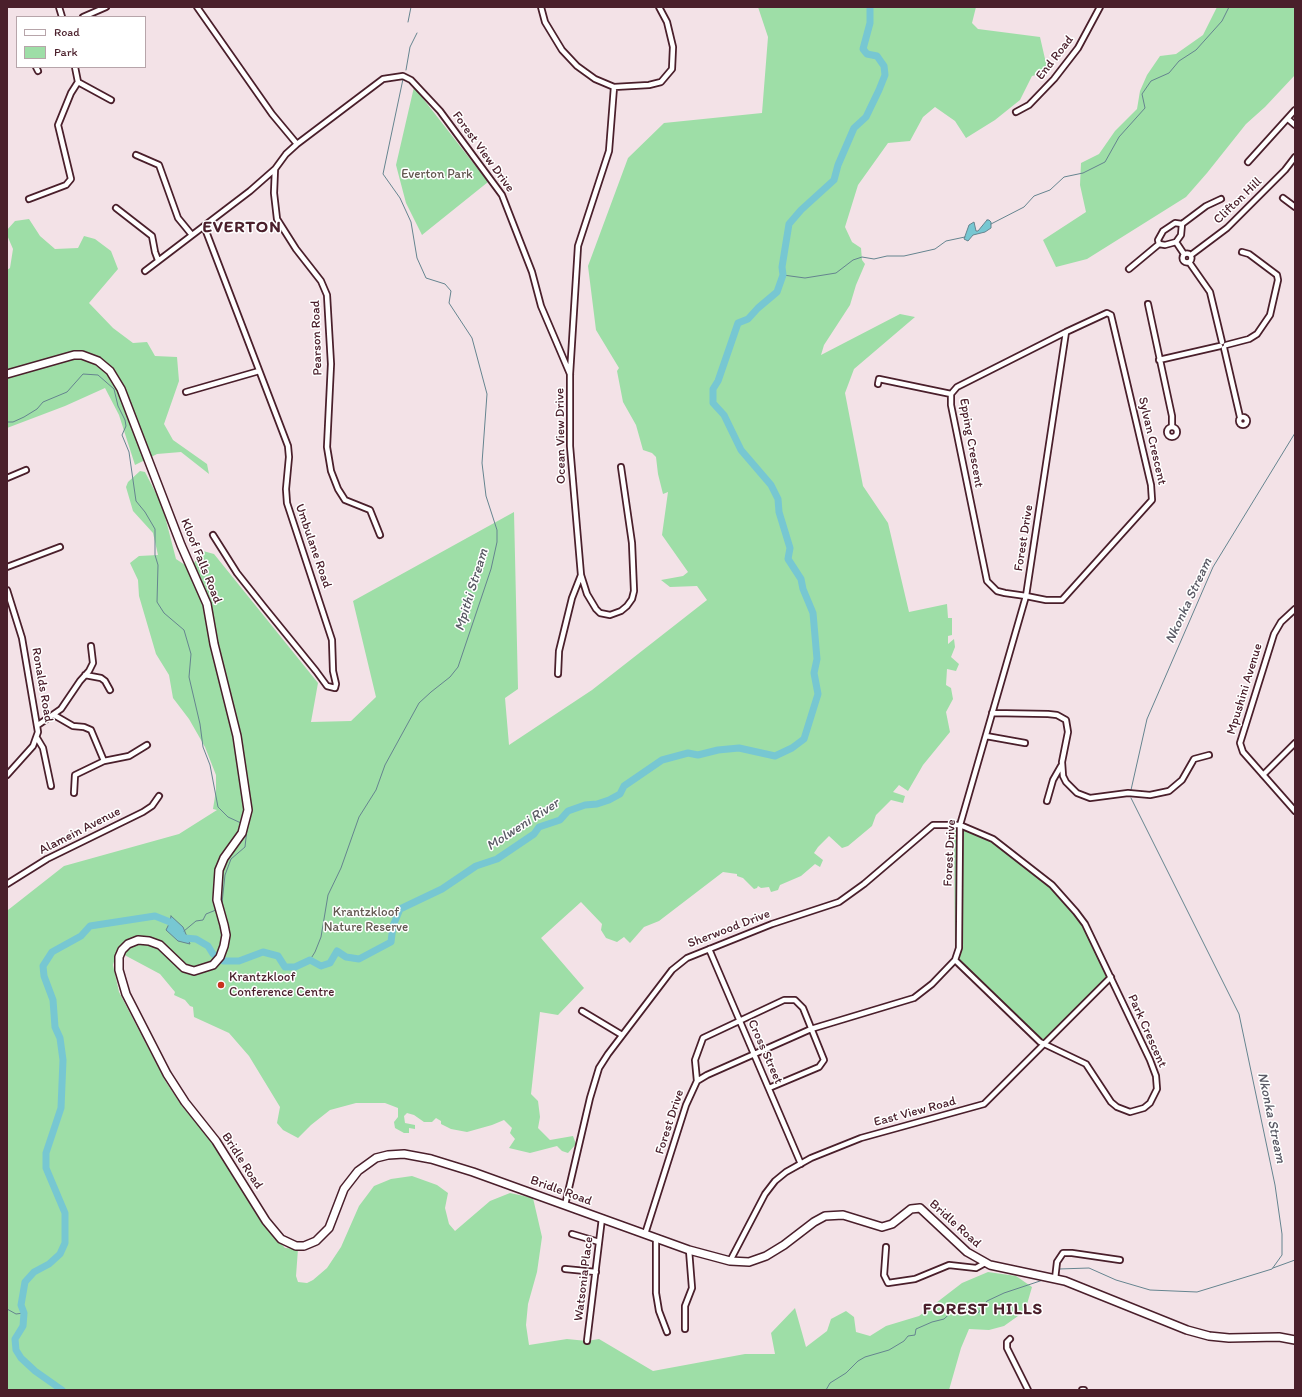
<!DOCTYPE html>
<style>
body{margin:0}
#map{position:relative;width:1302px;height:1397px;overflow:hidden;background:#f3e2e7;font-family:Itim,sans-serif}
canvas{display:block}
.frame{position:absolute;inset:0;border:8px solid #4a1f2b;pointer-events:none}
.legend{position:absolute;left:16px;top:16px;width:130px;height:52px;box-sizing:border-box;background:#fff;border:1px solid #b7a5aa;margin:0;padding:5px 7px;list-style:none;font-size:12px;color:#4a1f2b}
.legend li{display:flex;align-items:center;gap:8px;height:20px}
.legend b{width:20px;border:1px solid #b7a5aa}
</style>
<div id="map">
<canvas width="1302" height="1397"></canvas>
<div class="frame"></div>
<ul class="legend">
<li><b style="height:5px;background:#fff"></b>Road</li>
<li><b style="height:11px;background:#9edea7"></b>Park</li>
</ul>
</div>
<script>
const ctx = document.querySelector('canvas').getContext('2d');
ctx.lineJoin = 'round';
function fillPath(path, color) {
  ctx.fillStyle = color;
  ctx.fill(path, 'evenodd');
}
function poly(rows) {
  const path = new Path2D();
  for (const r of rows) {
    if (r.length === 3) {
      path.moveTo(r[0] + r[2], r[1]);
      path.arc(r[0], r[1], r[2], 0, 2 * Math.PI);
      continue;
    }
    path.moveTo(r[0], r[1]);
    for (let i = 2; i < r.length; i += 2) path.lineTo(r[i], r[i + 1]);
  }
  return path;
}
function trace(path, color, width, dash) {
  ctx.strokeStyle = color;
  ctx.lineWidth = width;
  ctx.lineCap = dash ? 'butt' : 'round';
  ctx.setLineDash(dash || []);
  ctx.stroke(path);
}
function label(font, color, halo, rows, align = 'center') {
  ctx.font = font + ' Itim,sans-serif';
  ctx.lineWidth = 3;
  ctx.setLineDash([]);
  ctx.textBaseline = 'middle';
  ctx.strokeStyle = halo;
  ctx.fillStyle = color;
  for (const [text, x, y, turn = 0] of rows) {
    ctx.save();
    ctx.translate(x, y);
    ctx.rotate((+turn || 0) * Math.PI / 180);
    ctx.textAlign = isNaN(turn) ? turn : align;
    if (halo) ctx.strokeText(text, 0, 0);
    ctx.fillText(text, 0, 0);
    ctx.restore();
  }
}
fillPath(poly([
 [758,7,976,7,972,23,978,29,1040,37,1048,72,1032,76,1020,100,995,120,966,138,955,121,935,107,923,117,910,141,888,143,858,185,845,227,852,242,861,248,862,260,865,264,856,285,850,305,824,345,821,355,900,314,915,317,854,369,845,393,863,486,888,523,909,612,947,604,948,618,952,618,952,635,948,636,948,644,954,639,955,647,951,657,959,664,956,671,947,669,946,685,951,688,953,699,946,712,950,732,923,765,908,791,899,785,893,792,905,796,903,803,891,800,876,815,872,826,848,846,842,848,829,836,818,847,814,853,823,860,820,867,815,864,801,876,780,885,778,890,771,892,769,887,761,888,758,886,757,888,754,889,743,878,737,876,737,874,723,872,659,921,644,927,630,943,624,937,617,942,606,938,601,930,602,924,581,902,541,938,584,988,558,1015,540,1012,531,1094,538,1101,540,1117,538,1128,550,1140,573,1136,576,1144,568,1153,562,1151,557,1146,530,1153,509,1148,515,1139,510,1133,512,1128,504,1120,492,1125,467,1132,451,1129,441,1124,441,1121,436,1118,432,1122,424,1122,414,1115,407,1113,404,1116,405,1123,415,1125,415,1129,409,1128,409,1133,404,1133,395,1128,394,1122,398,1117,398,1108,385,1103,356,1103,330,1110,311,1125,298,1138,283,1130,277,1123,280,1107,249,1056,229,1033,194,1017,193,1007,190,1006,185,1000,174,995,175,992,160,974,117,951,113,965,119,992,166,1082,182,1106,213,1143,262,1223,285,1248,298,1249,296,1276,298,1282,307,1283,313,1280,327,1268,341,1247,359,1206,374,1186,391,1179,412,1176,437,1185,448,1193,445,1208,449,1224,455,1231,490,1201,510,1193,533,1198,542,1237,537,1272,528,1304,526,1325,529,1345,567,1339,587,1341,599,1339,653,1371,745,1354,775,1354,771,1333,795,1308,806,1347,827,1331,831,1319,846,1311,854,1317,856,1332,870,1336,886,1326,919,1316,962,1283,988,1272,1016,1276,1032,1287,1025,1311,1004,1326,989,1330,969,1329,961,1348,949,1390,7,1390,8,910,64,866,179,834,217,810,213,809,216,790,216,775,205,747,189,719,173,698,169,675,156,654,139,596,138,580,130,563,139,556,158,555,153,533,133,511,126,487,128,482,140,471,145,472,162,505,176,559,185,565,194,563,203,551,214,554,318,683,311,722,351,721,376,697,353,601,514,512,518,689,505,698,509,745,592,690,707,600,697,586,670,587,661,580,683,576,688,572,662,535,668,492,663,494,658,474,656,457,652,453,643,450,636,425,623,402,617,371,619,368,596,330,588,266,628,158,664,123,762,113,768,37],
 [1217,7,1295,7,1295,75,1265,107,1246,124,1207,173,1186,197,1087,259,1056,267,1043,240,1086,212,1080,185,1081,163,1099,154,1115,131,1137,109,1140,91,1147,75,1160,56,1176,54,1203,35],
 [414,87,488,182,422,235,406,203,396,165],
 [29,219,40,236,55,249,78,248,84,236,95,239,111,251,118,269,89,303,113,328,133,343,147,342,155,356,177,357,179,381,164,424,173,440,207,464,209,474,181,452,157,454,135,465,119,415,105,388,65,406,7,428,7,270,10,268,13,249,7,235,7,230,15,221],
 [954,826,988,836,1049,883,1073,909,1110,976,1044,1043,955,960]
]), '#9edea7');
const water = poly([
 [987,220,989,220,991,222,991,228,985,232,973,235,968,241,964,239,969,225,974,222,976,231,978,231,987,220],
 [171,916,183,927,190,944,178,941,166,930,170,922,171,916]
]);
fillPath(water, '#77c7d2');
trace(water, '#65848f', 1);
trace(poly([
 [408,22,411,7],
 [406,70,410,47,417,33],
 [991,224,1024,207,1034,196,1050,190,1064,177,1083,173,1105,162,1119,137,1145,108,1142,94,1151,81,1169,73,1179,61,1196,50,1222,21,1229,7],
 [783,275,805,278,836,273,853,260,862,257,874,259,887,256,904,256,935,249,946,241,965,237],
 [7,422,13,422,24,417,37,409,43,402,67,392,83,374,98,375,114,389,118,406,125,420,126,426,122,435,129,452,136,501,145,512,155,529,155,555,158,565,157,602,164,613,184,630,191,654,189,677,200,724,203,747,210,765,218,807,228,817,241,823],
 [1131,790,1147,719,1213,567,1295,433],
 [222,903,225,875,231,859,245,847,247,829],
 [184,931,196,921,203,920,206,914,216,910],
 [310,960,315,952,321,937,328,895,341,868,359,817,376,790,385,765,419,703,431,692,450,677,458,667,491,569,497,542,497,530,486,496,482,463,487,394,472,338,449,303,451,291,445,284,426,278,417,258,411,222,400,198,383,174,403,79],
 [1273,1268,1295,1260],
 [1059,1269,1089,1268,1116,1280,1150,1290,1197,1292,1272,1269,1282,1255,1282,1234,1275,1185,1239,1014,1131,798],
 [7,1309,16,1314,24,1313],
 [826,1390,830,1383,846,1373,858,1361,865,1357,889,1350,904,1341,908,1336,915,1335,916,1329,932,1322,944,1319,959,1305,973,1313,978,1313,987,1301,1004,1293,1043,1280]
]), '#65848f', 1);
trace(poly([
 [62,1390,35,1371,21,1358,16,1350,15,1339,23,1326,24,1313,21,1305,25,1282,34,1272,49,1264,60,1254,65,1243,65,1213,46,1168,46,1153,61,1108,63,1060,60,1038,55,1027,53,1000,44,976,43,966,52,952,81,936,90,926,155,916,170,922,184,938,196,939,208,946,213,954,223,961,239,961,263,952,278,956,285,967,295,967,310,960,321,966,330,963,337,951,346,957,359,959,391,942,393,926,400,909,442,889,476,866,497,859,534,834,539,827,560,820,568,811,585,805,597,804,609,800,620,794,624,786,662,760,688,753,698,755,718,750,739,748,775,756,792,748,804,739,818,694,814,673,817,659,813,613,803,589,801,579,788,559,790,548,779,512,778,499,771,485,741,450,724,415,713,403,713,389,718,381,738,323,748,319,758,308,777,292,783,275,782,267,789,224,801,210,834,180,838,165,854,128,866,117,879,90,885,75,884,66,877,56,867,54,863,49,870,23,870,7]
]), '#77c7d2', 7);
const street = poly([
 [59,7,62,17],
 [197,7,272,114,297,144,286,154,275,169,274,193,277,219,296,249,321,281,327,295,331,364,327,447,331,471,338,489,345,500,370,510,380,535],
 [541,7,545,22,562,50,577,66,595,79,614,87,649,85,661,82,672,69,673,47,667,22,659,7],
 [83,17,106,7],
 [36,67,38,71],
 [78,82,111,100],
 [614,87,609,151,578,246,570,374,570,446,581,575,587,594,596,609,600,613,610,615,621,611,627,606,632,599,634,591,632,543,621,467],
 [1016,112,1029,105,1054,79,1078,48,1100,7],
 [1288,119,1295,125],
 [297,144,383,79,403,76,411,80,440,111,502,195,532,272,541,306,570,374],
 [136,155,159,165,178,218,192,235],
 [1248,162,1295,110],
 [1283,198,1295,207],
 [29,199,66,185,71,179,58,125,71,93,78,82,75,67],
 [116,208,152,236,155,252,158,260],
 [204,226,288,446,289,457,286,489,287,503,332,640,333,671,336,684,335,688,327,686,316,671,264,607,237,573,213,535],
 [1176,242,1184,254],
 [1159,244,1165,245,1176,242,1181,235,1182,224],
 [1187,258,4.5],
 [1191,255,1227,228,1285,170,1295,157],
 [1189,262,1210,292,1222,342],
 [1129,269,1159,244,1158,240,1163,231,1175,223,1182,224,1206,206,1221,199],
 [145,271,250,191,275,169],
 [1148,304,1172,416,1172,426],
 [1226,345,1249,339,1257,334,1270,315,1278,280,1277,275,1249,254,1242,252],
 [1224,348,1240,417],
 [1159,360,1220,346],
 [878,384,879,379,951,394],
 [186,392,259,371],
 [1243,421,4],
 [1172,432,5],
 [7,478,26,470],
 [7,567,60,547],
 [7,590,22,638,38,732,33,746,7,775],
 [1295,609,1281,622,1274,634,1240,743,1243,752,1295,811],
 [558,674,559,651,572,598,581,575],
 [85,675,101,678,105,681,110,690],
 [992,713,1048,714,1057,715,1066,720,1068,732,1062,762,1063,776,1066,782,1077,793,1090,798,1128,793,1150,795,1169,791,1182,780,1194,759,1209,755],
 [54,715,73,726,84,727,91,730,104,761],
 [38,725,61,709,80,681,89,671,93,663,91,646],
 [986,736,1025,743],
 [37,738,43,748,51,786],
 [1263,775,1295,743],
 [74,793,75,775,104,761,129,756,147,745],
 [1047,801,1053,780,1061,766],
 [7,884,47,859,143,812,152,806,159,796],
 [709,949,801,1164],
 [582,1011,622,1035],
 [697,1081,695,1060,703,1038,784,1000,795,1000,803,1008,824,1060,819,1067,769,1088],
 [565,1205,590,1098,599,1068,608,1054,672,970,687,958,772,924,839,902,864,884,933,825,960,825,993,839,1052,885,1076,912,1085,924,1150,1060,1156,1076,1157,1089,1150,1103,1144,1108,1130,1112,1117,1107,1111,1102,1086,1064,1040,1042,955,960],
 [572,1234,599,1242],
 [645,1234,686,1105,697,1081,707,1075,811,1029,914,998,932,984,955,960,959,948,960,825,1026,596,1066,332,1107,313,1111,315,1124,370,1151,485,1152,500,1062,600,1046,600,1026,596,1005,593,997,591,987,581,951,405,951,394,957,387,1066,332],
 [656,1238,656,1293,659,1311,667,1332],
 [886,1247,884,1275,888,1283,915,1279,949,1265,976,1268,985,1263],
 [730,1261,765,1194,775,1181,786,1172,811,1158,861,1138,984,1104,1111,977],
 [565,1269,596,1272],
 [1055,1279,1057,1262,1063,1253,1072,1253,1120,1260],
 [685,1329,685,1306,692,1288,689,1250],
 [1010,1339,1007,1342,1007,1348,1028,1390],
 [587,1341,602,1218],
 [1082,1390,1084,1390]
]);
const secondary = poly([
 [7,374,74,355,82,355,98,361,110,371,121,389,181,545,207,604,214,644,237,736,248,810,242,833,224,858,219,870,217,900,224,925,226,935,224,946,220,957,213,965,194,971,184,968,160,945,149,941,138,940,128,944,122,950,119,957,119,970,126,994,167,1074,185,1102,216,1141,266,1221,281,1239,296,1246,304,1246,316,1241,329,1228,344,1189,358,1171,376,1158,388,1155,404,1154,431,1159,473,1172,689,1250,730,1261,749,1262,766,1256,784,1245,814,1222,825,1216,843,1215,882,1227,892,1224,911,1209,920,1208,967,1252,990,1265,1065,1281,1187,1330,1209,1336,1229,1338,1279,1337,1295,1340]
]);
trace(street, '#4a1f2b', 8);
trace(secondary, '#4a1f2b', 10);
trace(street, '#fff', 4.5);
trace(secondary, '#fff', 7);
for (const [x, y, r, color] of [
 [221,985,4,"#c8321e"]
]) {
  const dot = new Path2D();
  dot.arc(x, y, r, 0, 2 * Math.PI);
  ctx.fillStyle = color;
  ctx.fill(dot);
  trace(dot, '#fff', 1.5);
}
label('13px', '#4a1f2b', '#fff', [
 ["End Road",1055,58,-52],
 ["Forest View Drive",483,152,54],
 ["Clifton Hill",1238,201,-44],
 ["Pearson Road",317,338,-92],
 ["Ocean View Drive",561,436,-91],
 ["Sylvan Crescent",1152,441,77],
 ["Epping Crescent",971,443,80],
 ["Forest Drive",1024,538,-81],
 ["Umbulane Road",313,546,71],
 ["Kloof Falls Road",201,561,68],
 ["Ronalds Road",42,685,80],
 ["Mpushini Avenue",1245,689,-73],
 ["Alamein Avenue",80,831,-27],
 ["Forest Drive",950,853,-87],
 ["Sherwood Drive",729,929,-21],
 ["Park Crescent",1147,1031,66],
 ["Cross Street",765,1052,66],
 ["East View Road",915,1112,-15],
 ["Forest Drive",670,1122,-72],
 ["Bridle Road",242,1161,57],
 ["Bridle Road",561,1191,20],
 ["Bridle Road",955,1224,42],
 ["Watsonia Place",584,1279,-83]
]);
label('13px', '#635850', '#fff', [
 ["Everton Park",437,175],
 ["Krantzkloof",366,913],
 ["Nature Reserve",366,928]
]);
label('13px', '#4a1f2b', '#fff', [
 ["Krantzkloof",229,978],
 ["Conference Centre",229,993]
], 'left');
label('italic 14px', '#5a5a65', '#fff', [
 ["Mpithi Stream",472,590,-73],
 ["Nkonka Stream",1189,601,-65],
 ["Molweni River",523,825,-33],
 ["Nkonka Stream",1271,1118,78]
]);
ctx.letterSpacing = '1px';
label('bold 17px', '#4a1f2b', '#fff', [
 ["EVERTON",242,228],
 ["FOREST HILLS",983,1310]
]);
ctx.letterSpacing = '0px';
</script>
